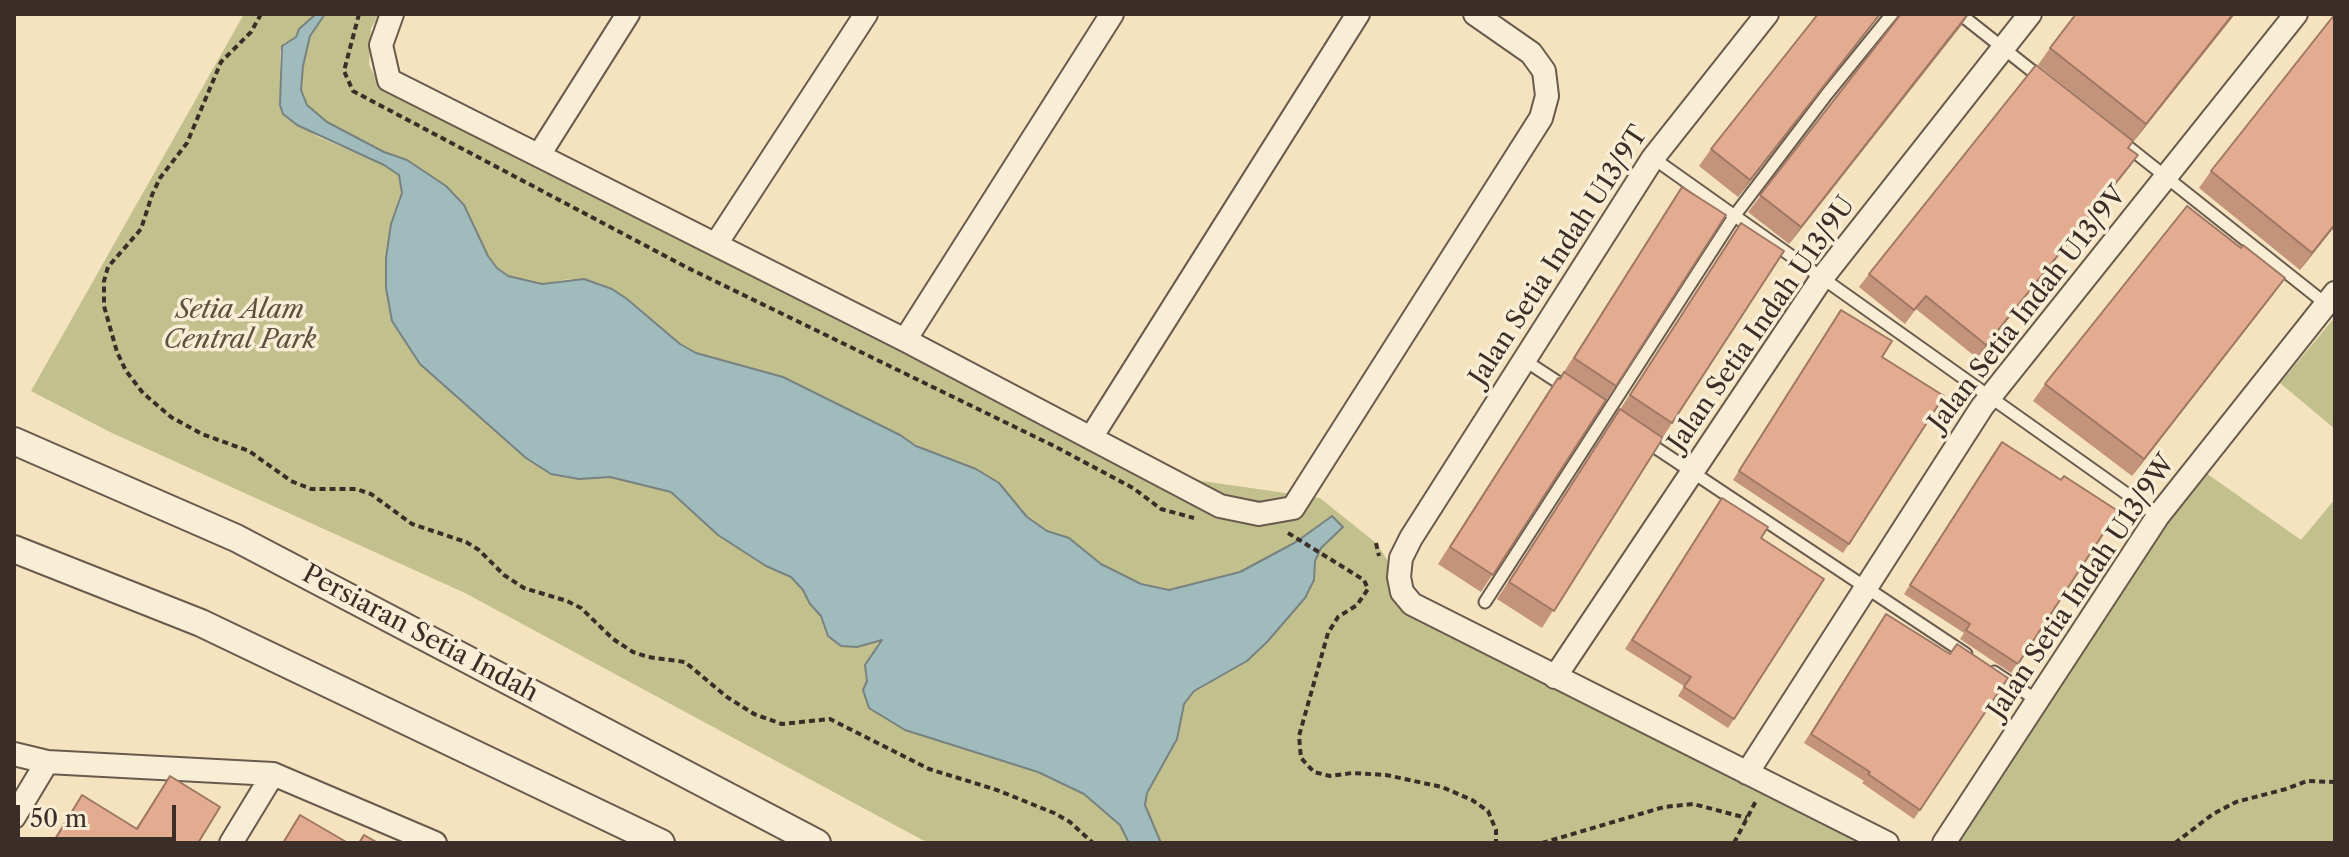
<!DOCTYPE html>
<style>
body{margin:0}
#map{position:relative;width:2349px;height:857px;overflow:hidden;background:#f4e3be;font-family:"Libre Caslon Text",serif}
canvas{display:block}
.frame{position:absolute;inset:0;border:16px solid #3b2d27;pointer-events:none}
.scale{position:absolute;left:16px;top:805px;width:160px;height:36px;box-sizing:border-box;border:4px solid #3b2d27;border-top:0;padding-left:10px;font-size:24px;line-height:28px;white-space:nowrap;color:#3b2d27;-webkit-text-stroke:6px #f8edd5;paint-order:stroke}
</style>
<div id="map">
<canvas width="2349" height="857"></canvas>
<div class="frame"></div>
<div class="scale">50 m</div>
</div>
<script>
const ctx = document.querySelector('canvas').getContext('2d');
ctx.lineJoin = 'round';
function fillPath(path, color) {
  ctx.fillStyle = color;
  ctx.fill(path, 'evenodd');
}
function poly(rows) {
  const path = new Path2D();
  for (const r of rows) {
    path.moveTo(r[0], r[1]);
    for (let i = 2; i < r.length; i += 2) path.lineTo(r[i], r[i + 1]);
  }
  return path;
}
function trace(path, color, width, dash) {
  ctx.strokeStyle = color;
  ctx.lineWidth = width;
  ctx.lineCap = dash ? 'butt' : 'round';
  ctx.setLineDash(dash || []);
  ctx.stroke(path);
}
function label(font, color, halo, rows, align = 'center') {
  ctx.font = font + ' "Libre Caslon Text",serif';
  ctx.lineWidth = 7;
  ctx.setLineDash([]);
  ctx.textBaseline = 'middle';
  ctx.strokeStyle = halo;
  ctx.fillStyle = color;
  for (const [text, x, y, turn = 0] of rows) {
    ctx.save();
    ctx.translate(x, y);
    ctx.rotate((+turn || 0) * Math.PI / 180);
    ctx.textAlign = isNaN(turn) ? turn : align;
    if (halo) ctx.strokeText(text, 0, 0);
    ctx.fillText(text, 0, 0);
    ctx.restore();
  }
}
fillPath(poly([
 [244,14,316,14,300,29,296,37,284,43,280,52,280,105,318,137,384,165,399,174,402,193,391,224,386,258,458,397,526,458,551,474,579,479,610,477,671,492,718,535,766,566,791,577,803,590,810,604,821,616,828,636,841,646,857,647,883,639,865,665,867,681,906,730,1038,772,1084,794,1120,825,1129,843,928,843,465,593,110,432,31,391],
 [325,14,380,14,371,28,369,65,381,87,1147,473,1320,498,1376,543,1388,561,1399,593,1879,843,1161,843,1145,805,1147,793,1177,739,1184,704,1194,691,1247,660,1267,642,1305,598,1314,580,1315,561,1321,548,1343,527,1332,516,1296,542,1240,572,1169,590,1141,584,1101,564,1070,538,1047,531,1027,517,999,483,976,469,933,453,810,391,752,368,713,359,696,353,680,344,627,299,612,289,569,279,542,284,508,276,497,268,488,256,470,217,456,195,446,186,407,160,384,152,327,122,307,105,301,90,305,50,310,36],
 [2335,317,2335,429,2280,383],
 [2199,468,2301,540,2335,499,2335,843,1946,843]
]), '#c2c18d');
const water = poly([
 [316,14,325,14,310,36,303,66,301,90,307,105,327,122,384,152,407,160,446,186,464,205,488,256,497,268,508,276,542,284,584,279,612,289,627,299,680,344,696,353,783,377,900,435,916,446,976,469,999,483,1027,517,1047,531,1069,538,1101,564,1141,584,1169,590,1240,572,1296,542,1332,516,1343,527,1321,548,1315,561,1314,580,1305,598,1267,642,1247,661,1194,691,1184,704,1177,739,1147,793,1145,805,1161,843,1129,843,1120,825,1084,794,1038,772,905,730,869,708,863,690,867,681,865,665,882,640,857,647,841,646,828,636,821,616,810,604,803,590,791,577,766,566,718,535,671,492,610,477,579,479,551,474,526,458,420,364,392,321,386,288,386,258,391,224,402,193,399,175,384,165,297,125,283,114,280,105,282,46,296,37,299,29,316,14]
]);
fillPath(water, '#a0bbbc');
trace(water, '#788280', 2);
const service = poly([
 [1960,14,2041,78],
 [2117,138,2326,304],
 [1653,158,2158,516],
 [1524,360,1567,388],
 [1644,440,1966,654],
 [1485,602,1735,215,1827,94,1892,14],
 [1994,672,2038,701]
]);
const minor = poly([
 [392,14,381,45,389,80,905,340,1220,506,1259,514,1293,508,1541,118,1547,96,1544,71,1531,53,1475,14],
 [1767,14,1653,158,1411,538,1401,558,1399,577,1402,592,1412,604,1887,843],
 [539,155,628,14],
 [716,244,866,14],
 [905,340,1112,14],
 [1092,436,1358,14],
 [1555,677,1822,278,2030,14],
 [14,754,47,762,273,774,435,843],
 [1747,773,1982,407,2296,14],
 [14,817,47,762],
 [231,843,273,774],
 [1944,843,2158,516,2335,293]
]);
const tertiary = poly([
 [14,441,236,538,817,843],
 [14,549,201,623,661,843]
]);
trace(service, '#695a4d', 15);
trace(minor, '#695a4d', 26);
trace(tertiary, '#695a4d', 30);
trace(poly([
 [261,14,251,32,221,62,187,143,160,178,152,195,141,229,108,267,104,281,104,306,117,352,126,371,143,393,171,417,202,434,249,451,291,481,311,489,356,489,371,494,412,524,466,542,479,550,504,575,524,588,567,601,581,608,613,639,633,652,648,657,685,662,727,697,754,714,782,724,830,719,929,769,997,790,1054,813,1070,822,1093,843],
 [359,14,344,71,353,91,686,267,1054,446,1133,488,1161,509,1194,518],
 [1288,533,1364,580,1368,589,1357,605,1338,617,1328,633,1299,736,1301,758,1314,772,1330,776,1352,773,1386,775,1442,787,1472,800,1488,811,1496,830,1496,843],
 [1376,543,1379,556],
 [1542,843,1664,807,1693,804,1747,818],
 [1734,843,1757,799],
 [2175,843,2213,814,2236,802,2286,789,2307,781,2335,782]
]), '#3b2d27', 4, [6, 4]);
trace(service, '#f8edd5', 11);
trace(minor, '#f8edd5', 22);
trace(tertiary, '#f8edd5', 26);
fillPath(poly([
 [1881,14,1738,197,1699,166,1711,149],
 [1900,14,1969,14,1789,244,1748,212],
 [2235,14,2134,141,2038,65,2050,48],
 [2129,148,2138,155,2128,169,1977,358,1916,309,1905,324,1859,287,1869,274],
 [2211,171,2335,226,2300,270,2199,188],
 [1682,187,1616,386,1481,592,1438,564,1546,395,1558,378,1560,379,1562,375],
 [1741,223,1672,423,1542,628,1497,599],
 [2241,248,2285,278,2132,476,2033,401,2045,384],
 [1835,319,1882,357,1849,544,1843,553,1733,480],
 [1995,451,2061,480,2118,511,2011,673,1960,639,1964,633,1904,594],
 [1716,507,1761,538,1734,719,1728,728,1678,696,1684,686,1625,649],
 [1880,623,2008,678,1914,819,1862,783,1864,781,1804,743],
 [170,776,198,843,51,843,82,795,136,828]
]), '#c3937c');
fillPath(poly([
 [1880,14,1881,14,1738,197,1750,180],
 [1969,14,1961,26,1789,244,1801,227],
 [2233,14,2235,14,2134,141,2146,124],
 [2138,155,2128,169,1977,358,1986,345],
 [2335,224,2335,226,2300,270,2312,253],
 [2285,278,2273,295,2132,476,2144,459]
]), '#9f7865');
const building = poly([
 [1818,14,1880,14,1750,180,1711,149,1818,14],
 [1901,14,1968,14,1801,227,1760,195,1901,14],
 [2076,14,2233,14,2146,124,2050,48,2076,14],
 [2335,14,2335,224,2312,253,2211,171,2335,14],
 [2036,65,2133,141,2128,148,2138,155,1986,345,1926,296,1914,310,1869,274,2036,65],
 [1682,187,1726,215,1616,386,1574,358,1682,187],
 [2187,206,2241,248,2243,245,2285,278,2144,459,2045,384,2187,206],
 [1741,223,1784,251,1672,423,1630,395,1741,223],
 [1841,310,1892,341,1882,357,1944,396,1849,544,1739,471,1841,310],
 [1564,372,1606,400,1493,575,1450,547,1558,378,1560,379,1564,372],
 [1620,409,1663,438,1554,611,1509,582,1620,409],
 [2002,442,2061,480,2064,476,2118,511,2018,664,1966,630,1970,624,1910,585,2002,442],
 [1722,498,1768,527,1761,538,1824,579,1734,719,1684,687,1691,677,1632,640,1722,498],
 [1886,614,1950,654,1957,644,2008,678,1920,810,1868,774,1870,772,1811,734,1886,614],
 [170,776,220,807,198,843,53,843,82,795,137,829,170,776],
 [300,815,348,843,283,843,300,815],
 [364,835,378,843,359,843,364,835]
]);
fillPath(building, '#e3ab90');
trace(building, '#9f7865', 2);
label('26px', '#3b2d27', '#f8edd5', [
 ["Jalan Setia Indah U13/9T",1559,256,-57],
 ["Jalan Setia Indah U13/9V",2028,309,-52],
 ["Jalan Setia Indah U13/9U",1762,324,-55],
 ["Jalan Setia Indah U13/9W",2082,587,-56],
 ["Persiaran Setia Indah",420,634,28]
]);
label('italic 26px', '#5d5240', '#f8edd5', [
 ["Setia Alam",240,310],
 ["Central Park",240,340]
]);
</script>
